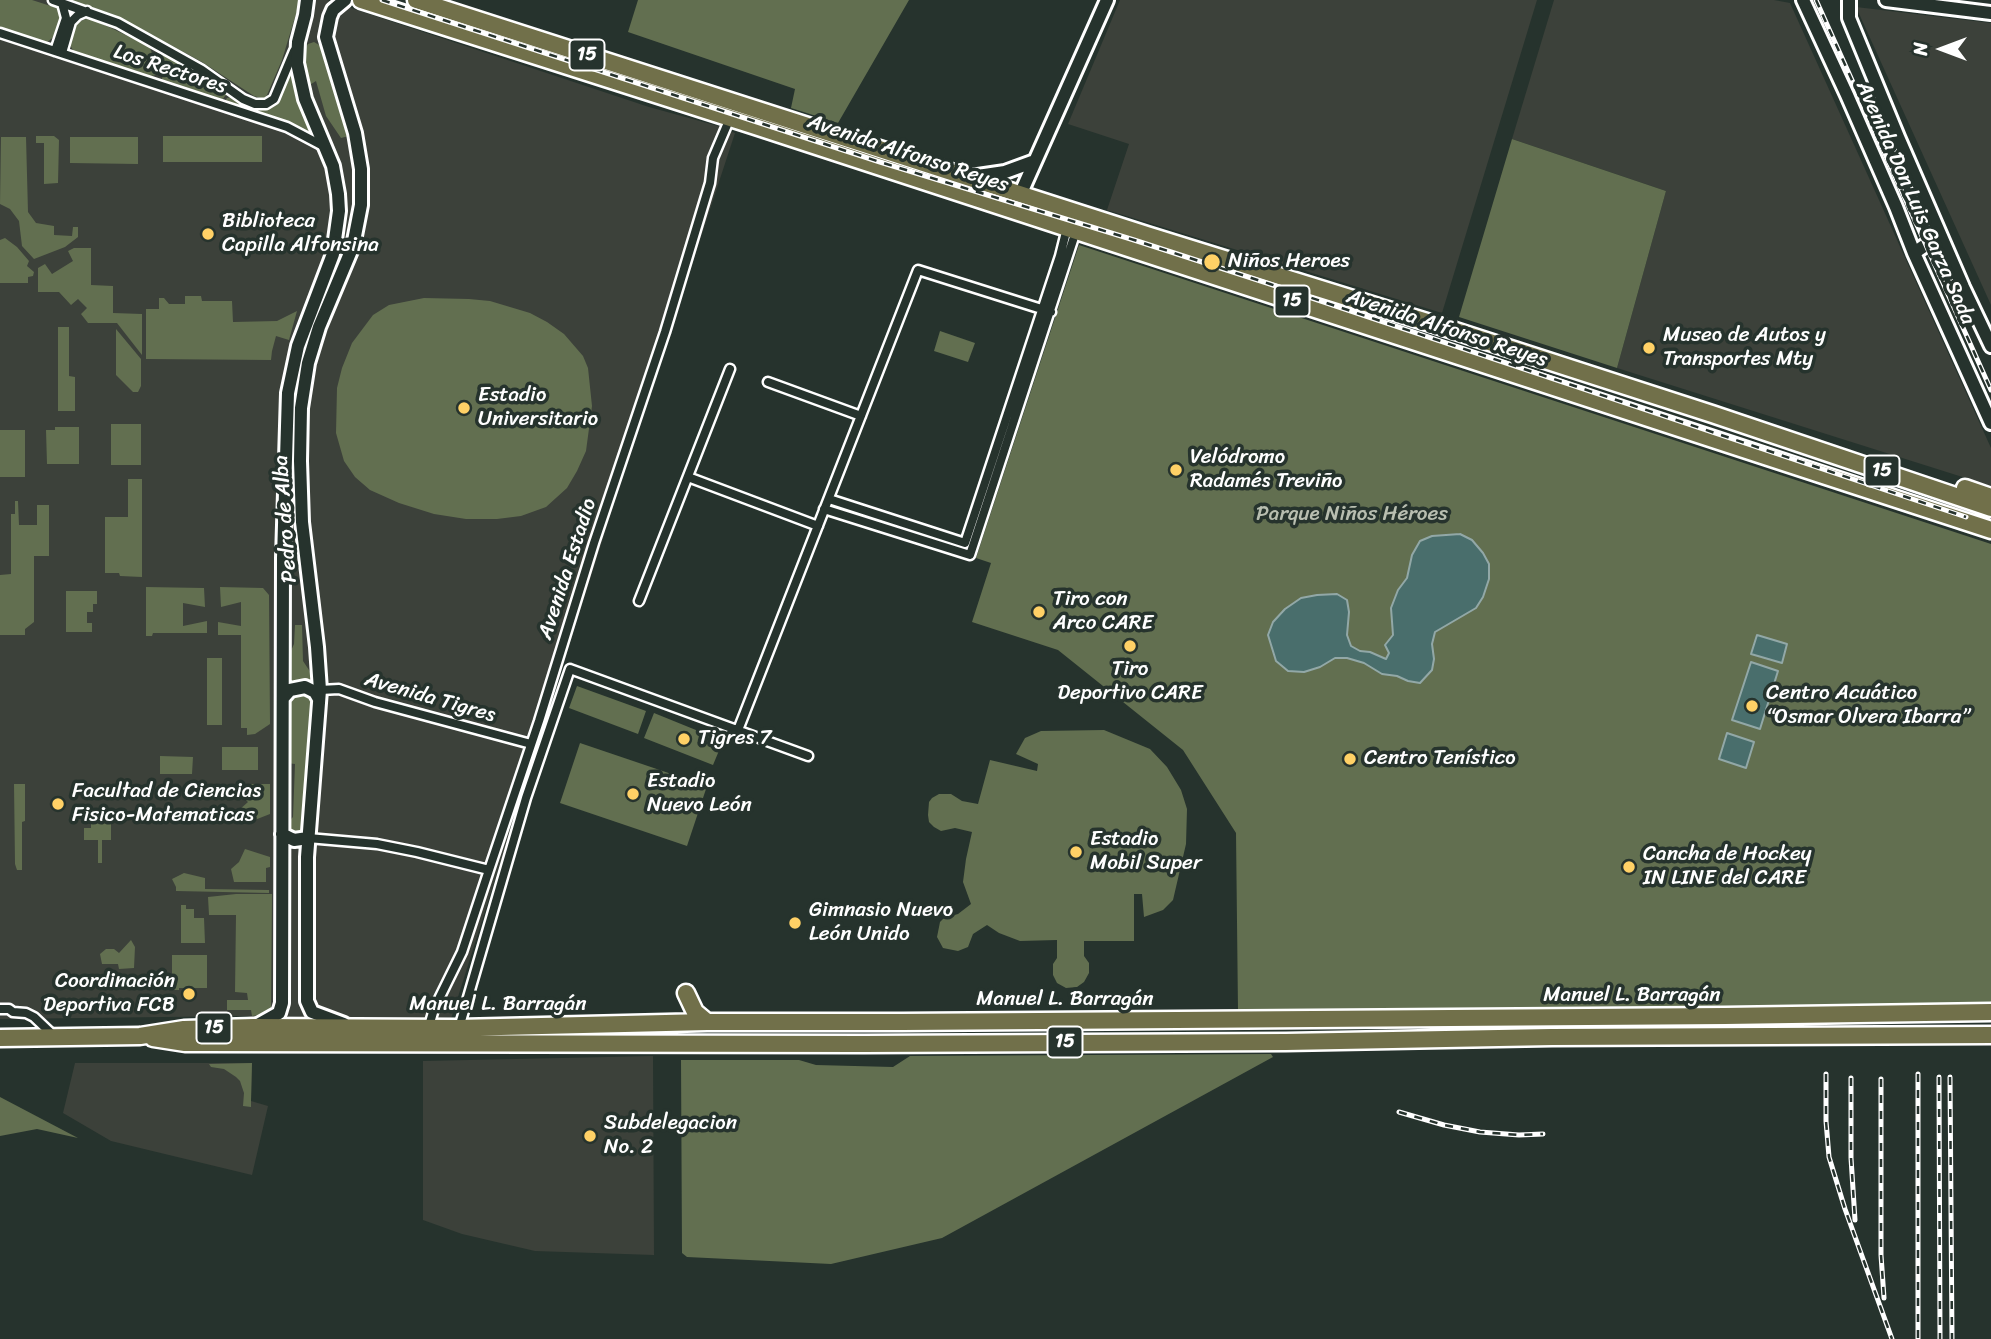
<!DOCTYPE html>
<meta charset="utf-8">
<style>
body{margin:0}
#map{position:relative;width:1991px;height:1339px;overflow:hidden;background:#26332d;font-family:Sriracha,sans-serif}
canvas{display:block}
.north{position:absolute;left:1907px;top:14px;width:70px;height:70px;-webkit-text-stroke:5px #26332d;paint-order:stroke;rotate:270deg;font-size:19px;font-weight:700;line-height:28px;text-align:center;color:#fff}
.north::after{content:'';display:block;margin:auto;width:24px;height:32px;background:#fff;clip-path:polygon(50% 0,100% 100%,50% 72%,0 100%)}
</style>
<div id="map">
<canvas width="1991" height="1339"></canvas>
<div class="north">N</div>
</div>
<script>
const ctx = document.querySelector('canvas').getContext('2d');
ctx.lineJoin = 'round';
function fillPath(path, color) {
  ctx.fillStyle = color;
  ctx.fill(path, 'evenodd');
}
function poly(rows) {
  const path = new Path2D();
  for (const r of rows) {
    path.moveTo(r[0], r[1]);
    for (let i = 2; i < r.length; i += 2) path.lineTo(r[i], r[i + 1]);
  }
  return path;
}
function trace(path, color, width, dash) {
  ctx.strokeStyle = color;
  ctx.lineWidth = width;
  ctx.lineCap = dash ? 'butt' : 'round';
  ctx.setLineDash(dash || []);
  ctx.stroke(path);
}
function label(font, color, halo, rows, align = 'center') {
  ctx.font = font + ' Sriracha,sans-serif';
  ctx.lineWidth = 7;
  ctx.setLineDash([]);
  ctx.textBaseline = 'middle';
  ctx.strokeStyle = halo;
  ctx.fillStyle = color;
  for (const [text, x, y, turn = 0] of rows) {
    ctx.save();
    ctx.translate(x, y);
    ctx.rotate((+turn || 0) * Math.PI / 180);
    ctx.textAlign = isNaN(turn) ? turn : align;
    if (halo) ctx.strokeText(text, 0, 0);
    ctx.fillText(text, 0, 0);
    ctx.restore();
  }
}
fillPath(poly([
 [0,0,327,0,649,107,718,126,735,133,623,475,451,1019,257,1019,247,1016,0,1019],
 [1120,0,1537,0,1442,313,1107,210,1129,144,1068,124],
 [1554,0,1774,0,1790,3,1991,448,1991,486,1617,368,1666,191,1512,139],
 [1856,7,1991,23,1991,305],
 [653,1056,654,1255,535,1251,462,1234,423,1220,423,1061],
 [75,1063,252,1063,251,1101,268,1106,252,1175,111,1141,63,1113]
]), '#3c413a');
fillPath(poly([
 [0,0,32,0,57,8,60,10,62,21,56,35,45,44,0,29],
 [69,0,299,0,299,4,282,60,267,95,264,99,254,96,202,62,115,15],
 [638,0,909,0,838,123,791,108,795,89,628,32],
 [86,19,94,20,149,46,159,70,156,75,145,77,74,52,70,45,71,30,76,23],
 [314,42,321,46,324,52,349,136,341,138,326,116,316,81,308,86,303,70,303,52,308,44],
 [163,53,197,73,200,82,211,90,223,89,229,94,225,96,221,102,161,83,164,70,162,56],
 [291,68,297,94,311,133,309,133,280,120,224,103,227,98,231,97,248,106,267,108,280,99],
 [36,136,54,136,59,140,58,183,44,184,44,143,36,143],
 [163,136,262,136,262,162,163,162],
 [1,137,26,137,28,212,36,223,54,226,54,235,72,236,73,227,78,227,78,237,65,247,34,259,22,246,19,221,10,209,0,204],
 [70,137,138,137,138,164,70,163],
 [1512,139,1666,191,1617,368,1459,317],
 [5,238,17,247,29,261,27,266,34,272,33,276,28,277,28,283,0,283,0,240],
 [1079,245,1991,544,1991,1007,1238,1011,1236,833,1183,750,1058,650,972,622,991,563,976,558],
 [74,248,91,248,91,285,113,286,113,313,142,314,142,355,117,323,88,323,81,314,87,308,78,299,71,305,59,292,38,292,38,268,45,264,52,274,73,261,68,251],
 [185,296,201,296,202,301,232,301,233,322,277,321,297,311,289,340,276,336,272,351,271,360,146,359,146,309,159,309,159,298,164,298,169,304,185,304],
 [424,298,469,299,490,301,530,313,547,322,564,334,583,356,588,368,592,406,586,451,577,471,567,488,546,507,521,516,497,519,466,519,434,514,399,503,370,490,355,477,344,461,336,433,337,388,342,368,352,343,373,315,389,305],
 [58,327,69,327,69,376,75,377,75,411,58,411],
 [116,329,141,359,141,386,138,392,133,392,116,375],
 [940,331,975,343,968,362,934,351],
 [111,424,141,424,141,465,111,465],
 [55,427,79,427,79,464,47,464,46,430,55,430],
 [0,430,25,430,25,477,0,477],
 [128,479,142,479,142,577,120,576,119,573,105,573,105,517,128,517],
 [15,501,18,501,19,525,37,525,37,505,49,505,49,556,34,556,34,622,25,629,25,635,0,635,0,575,11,574,11,514,15,514],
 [146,587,204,588,205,607,183,603,183,626,207,621,207,633,153,633,152,636,146,636],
 [220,587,263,588,269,595,270,724,255,734,247,735,247,728,241,728,241,635,218,635,218,622,241,626,241,602,221,607],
 [66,591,97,591,97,604,93,604,93,612,87,612,87,623,92,623,92,632,66,632],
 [295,625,302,625,303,661,311,673,312,681,299,680,287,684,289,655,294,644],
 [207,658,222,658,222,725,207,725],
 [577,686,646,711,638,734,569,708],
 [303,690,313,697,303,827,301,833,297,836,289,832,288,829,288,822,293,817,295,764,287,763,288,700,290,695],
 [654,713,723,741,713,765,644,738],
 [1104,730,1150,749,1167,767,1181,790,1187,809,1186,844,1173,900,1163,910,1144,917,1142,894,1134,894,1134,941,1084,941,1084,956,1089,963,1089,973,1084,982,1077,987,1066,988,1057,983,1053,975,1053,964,1057,958,1057,940,1020,941,999,933,987,925,973,934,968,947,958,951,943,948,937,937,940,922,944,918,958,914,971,904,963,882,966,859,972,832,955,828,941,831,934,827,929,822,928,815,929,802,932,798,939,794,951,794,962,801,978,804,990,760,1037,771,1038,764,1016,754,1025,738,1041,731],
 [580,743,707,786,687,846,560,803],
 [222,747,258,747,258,770,222,770],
 [160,756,193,757,192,774,160,774],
 [14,784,25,784,25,821,22,822,22,870,17,870,15,864],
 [243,784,270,784,270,814,247,823,239,810,248,802,236,791],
 [91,818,111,818,111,840,102,840,102,863,98,863,98,840,84,840,84,828,91,828],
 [245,849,270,857,270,867,266,868,266,882,234,882,231,869,239,862],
 [184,873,205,878,205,889,269,890,269,893,176,891,176,887,172,879],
 [236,894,272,894,271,1008,270,1011,261,1015,252,1016,251,1010,227,1010,227,1000,248,1000,247,993,235,992,236,915,209,915,208,897],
 [181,905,186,905,186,909,194,909,194,918,204,918,205,943,181,943],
 [131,940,135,947,134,968,119,969,118,964,102,964,100,954,106,949,114,949,119,953],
 [172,955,207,955,207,988,179,988,179,990,172,990],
 [1271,1054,1273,1057,942,1238,831,1264,687,1257,682,1253,681,1060,799,1060,816,1065,893,1067,910,1056],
 [252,1063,251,1101,251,1107,243,1106,244,1093,240,1081,236,1077,224,1069,211,1067,209,1064],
 [0,1097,78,1138,37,1129,0,1136]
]), '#626f50');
const water = poly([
 [1460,534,1472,540,1483,553,1489,564,1489,579,1483,597,1476,608,1435,632,1432,644,1434,659,1432,670,1420,683,1408,681,1397,676,1382,674,1364,663,1347,658,1335,658,1320,667,1304,672,1288,671,1276,661,1268,635,1273,622,1285,609,1301,598,1317,595,1337,594,1347,600,1349,612,1347,635,1351,646,1360,651,1370,652,1386,659,1389,653,1385,645,1393,635,1391,608,1398,590,1407,578,1412,555,1420,541,1432,536,1460,534],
 [1757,635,1787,644,1782,663,1751,654,1757,635],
 [1751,662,1778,671,1760,729,1732,720,1751,662],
 [1727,733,1754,742,1746,768,1719,759,1727,733]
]);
fillPath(water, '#496e6c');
trace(water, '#92a8a7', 2);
const street = poly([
 [53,0,118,23,202,70,243,99,255,104,266,104,274,99,294,51],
 [0,33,287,127,323,146],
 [55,51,66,18,62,3],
 [62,53,71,22,78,15,87,11],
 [768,382,861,416],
 [688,477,818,526],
 [829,499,965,543,1060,256,1067,228],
 [824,509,970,555,1076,231],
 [639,601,730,369],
 [320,690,339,689,375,702,531,744],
 [738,730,918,270,1051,312],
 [308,838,377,844,417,852,489,870],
 [0,1009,9,1009,13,1012,26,1013,34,1017,53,1035],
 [429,1026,434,1009,462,952,489,870,539,721,594,543,665,332,710,183,713,158,730,118],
 [459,1028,526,798,570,669,808,756]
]);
const secondary = poly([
 [1803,0,1847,95,1896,207,1914,253,1991,423],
 [1849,0,1849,18,1898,137,1963,287,1991,346],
 [1886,0,1991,13],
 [971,177,1005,172,1035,161],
 [1020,195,1107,0],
 [1914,253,1940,235],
 [283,698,290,690,305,687,315,692,319,699],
 [282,834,294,840,308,838],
 [344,1024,312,1012,307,1001,307,857,320,690,317,647,302,522,300,461,301,408,308,363,319,327,353,246,361,205,361,169,355,133,326,37,330,17,333,10,345,0],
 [256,1026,279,1013,282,1003,283,558,288,393,298,346,333,254,339,211,338,194,333,166,305,99,297,63,298,42,305,15,307,0]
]);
const highway = poly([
 [361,0,755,126,1991,530],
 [416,0,1147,235,1443,327,1712,414,1991,508],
 [1965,488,1991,497],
 [686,993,695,1012,707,1022],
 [0,1038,140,1036,184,1029,254,1027,459,1028,707,1022,902,1022,1725,1016,1991,1012],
 [153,1038,185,1043,201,1043,864,1044,1286,1042,1552,1037,1991,1035]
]);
trace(street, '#fff', 13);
trace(secondary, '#fff', 18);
trace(highway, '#fff', 21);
trace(street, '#26332d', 8);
trace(secondary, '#26332d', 12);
trace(highway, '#71704a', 16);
const rail = poly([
 [382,0,880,162,1134,240,1270,284,1966,517],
 [1816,0,1991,390],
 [1826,1074,1826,1121,1829,1157,1845,1209,1892,1339],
 [1918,1074,1918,1339],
 [1939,1077,1940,1339],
 [1950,1077,1952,1339],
 [1851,1078,1851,1158,1855,1220],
 [1881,1079,1881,1255,1884,1298],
 [1399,1112,1444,1125,1480,1132,1519,1135,1543,1134]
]);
trace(rail, '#fff', 5);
trace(rail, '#26332d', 2.5, [8]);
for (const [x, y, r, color] of [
 [208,234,7,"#ffd166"],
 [1212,262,9,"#ffd166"],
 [1649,348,7,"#ffd166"],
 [464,408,7,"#ffd166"],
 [1176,470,7,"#ffd166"],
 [1039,612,7,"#ffd166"],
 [1130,646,7,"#ffd166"],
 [1752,706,7,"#ffd166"],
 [684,739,7,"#ffd166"],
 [1350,759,7,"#ffd166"],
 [633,794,7,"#ffd166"],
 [58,804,7,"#ffd166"],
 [1076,852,7,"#ffd166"],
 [1629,867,7,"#ffd166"],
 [795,923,7,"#ffd166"],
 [189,994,7,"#ffd166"],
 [590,1136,7,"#ffd166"]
]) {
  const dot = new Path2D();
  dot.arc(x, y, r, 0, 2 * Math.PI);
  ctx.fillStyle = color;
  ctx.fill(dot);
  trace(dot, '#26332d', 2.5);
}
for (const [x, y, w] of [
 [587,55,35],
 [1292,301,35],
 [1882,471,35],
 [214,1028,35],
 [1065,1042,35]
]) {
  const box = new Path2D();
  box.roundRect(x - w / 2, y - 15.5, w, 31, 5);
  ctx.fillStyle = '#26332d';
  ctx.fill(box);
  trace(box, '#fff', 2);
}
label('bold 19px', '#fff', null, [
 ["15",587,55],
 ["15",1292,301],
 ["15",1882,471],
 ["15",214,1028],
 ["15",1065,1042]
]);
label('21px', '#fff', '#26332d', [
 ["Los Rectores",170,70,18],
 ["Avenida Alfonso Reyes",908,154,18],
 ["Avenida Don Luis Garza Sada",1915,203,66],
 ["Avenida Alfonso Reyes",1447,329,18],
 ["Pedro de Alba",286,519,-94],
 ["Avenida Estadio",568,569,-72],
 ["Avenida Tigres",430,698,16],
 ["Manuel L. Barragán",1632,996],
 ["Manuel L. Barragán",1065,1000],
 ["Manuel L. Barragán",498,1005]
]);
label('21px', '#fff', '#26332d', [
 ["Biblioteca",222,222],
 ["Capilla Alfonsina",222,246],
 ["Niños Heroes",1228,262],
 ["Museo de Autos y",1663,336],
 ["Transportes Mty",1663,360],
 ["Estadio",478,396],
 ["Universitario",478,420],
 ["Velódromo",1190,458],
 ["Radamés Treviño",1190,482],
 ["Tiro con",1053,600],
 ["Arco CARE",1053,624],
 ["Tiro",1130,670,"center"],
 ["Deportivo CARE",1130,694,"center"],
 ["Centro Acuático",1766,694],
 ["“Osmar Olvera Ibarra”",1766,718],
 ["Tigres 7",698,739],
 ["Centro Tenístico",1364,759],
 ["Estadio",647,782],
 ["Nuevo León",647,806],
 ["Facultad de Ciencias",72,792],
 ["Fisico-Matematicas",72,816],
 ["Estadio",1090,840],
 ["Mobil Super",1090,864],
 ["Cancha de Hockey",1643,855],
 ["IN LINE del CARE",1643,879],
 ["Gimnasio Nuevo",809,911],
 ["León Unido",809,935],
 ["Coordinación",175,982,"right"],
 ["Deportiva FCB",175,1006,"right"],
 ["Subdelegacion",604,1124],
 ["No. 2",604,1148]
], 'left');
label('21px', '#b8beb0', '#26332d', [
 ["Parque Niños Héroes",1352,515]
]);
</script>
